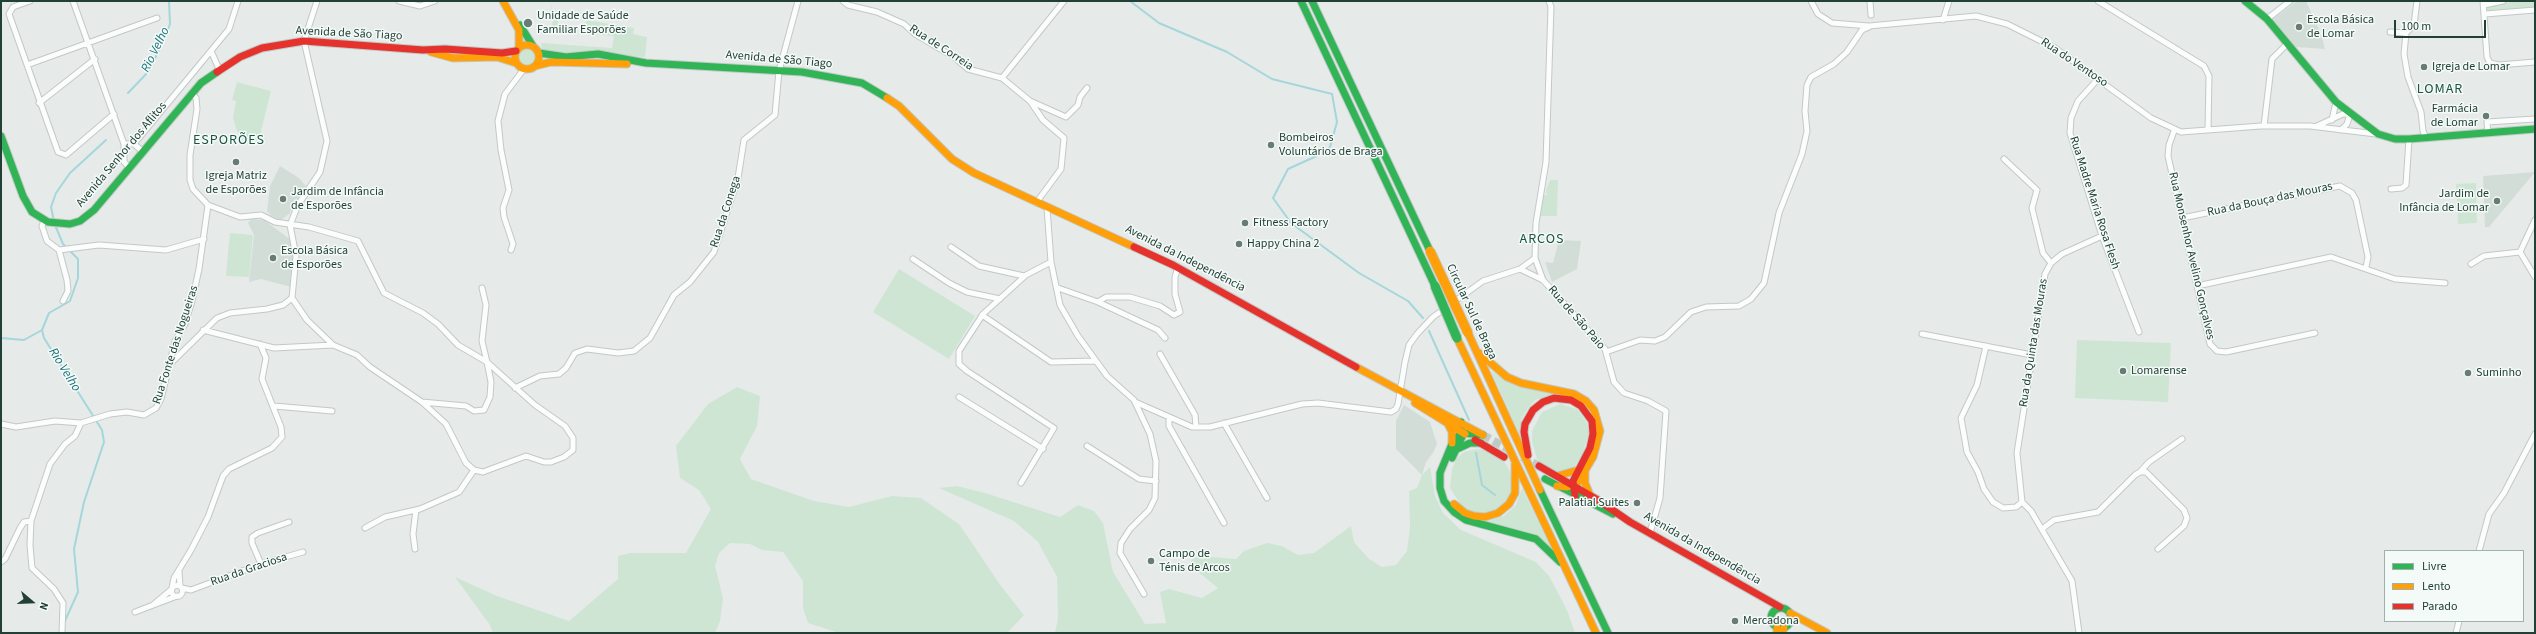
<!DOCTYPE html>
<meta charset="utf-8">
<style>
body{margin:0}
#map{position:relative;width:2536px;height:634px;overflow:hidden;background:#e6ebe9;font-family:"Source Sans 3",sans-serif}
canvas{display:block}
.frame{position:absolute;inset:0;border:2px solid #224036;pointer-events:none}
.legend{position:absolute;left:2384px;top:550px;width:140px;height:72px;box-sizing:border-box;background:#f4faf7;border:1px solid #a0b0aa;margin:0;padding:5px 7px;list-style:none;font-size:12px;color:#224036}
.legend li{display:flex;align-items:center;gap:8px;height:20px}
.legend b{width:20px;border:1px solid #a0b0aa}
.north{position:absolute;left:12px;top:582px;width:40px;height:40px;-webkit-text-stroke:3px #f4faf7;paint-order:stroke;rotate:109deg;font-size:11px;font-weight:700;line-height:16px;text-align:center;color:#224036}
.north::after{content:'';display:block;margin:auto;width:14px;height:18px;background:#224036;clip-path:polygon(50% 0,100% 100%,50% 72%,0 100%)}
.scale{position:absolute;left:2394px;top:20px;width:92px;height:18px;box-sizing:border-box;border:2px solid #224036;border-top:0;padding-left:5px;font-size:12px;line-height:14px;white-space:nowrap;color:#224036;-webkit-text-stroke:3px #f4faf7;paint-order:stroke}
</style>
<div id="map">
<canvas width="2536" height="634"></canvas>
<div class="frame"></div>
<ul class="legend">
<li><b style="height:5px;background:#30b455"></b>Livre</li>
<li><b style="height:5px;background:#ff9f0a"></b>Lento</li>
<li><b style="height:5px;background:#e5322d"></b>Parado</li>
</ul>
<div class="north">N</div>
<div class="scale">100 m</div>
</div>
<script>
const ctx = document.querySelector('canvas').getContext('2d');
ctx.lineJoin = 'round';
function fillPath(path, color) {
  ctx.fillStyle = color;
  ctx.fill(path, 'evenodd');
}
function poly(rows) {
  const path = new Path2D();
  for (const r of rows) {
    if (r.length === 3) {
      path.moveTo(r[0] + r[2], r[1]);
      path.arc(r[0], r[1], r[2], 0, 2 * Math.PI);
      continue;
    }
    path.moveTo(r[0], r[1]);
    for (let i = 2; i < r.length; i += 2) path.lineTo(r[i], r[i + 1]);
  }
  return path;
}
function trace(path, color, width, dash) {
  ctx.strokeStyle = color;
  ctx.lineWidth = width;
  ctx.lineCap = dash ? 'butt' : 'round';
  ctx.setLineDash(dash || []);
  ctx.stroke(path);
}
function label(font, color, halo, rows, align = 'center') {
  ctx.font = font + ' "Source Sans 3",sans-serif';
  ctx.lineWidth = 3;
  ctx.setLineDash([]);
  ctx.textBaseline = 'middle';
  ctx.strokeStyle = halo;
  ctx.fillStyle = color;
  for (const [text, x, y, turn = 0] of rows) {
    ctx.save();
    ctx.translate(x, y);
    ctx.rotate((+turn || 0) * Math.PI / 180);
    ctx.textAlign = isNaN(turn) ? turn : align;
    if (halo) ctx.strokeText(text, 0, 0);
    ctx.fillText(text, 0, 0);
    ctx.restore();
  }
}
fillPath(poly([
 [2297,1,2306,1,2321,34,2325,49,2296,47,2273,19],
 [280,166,299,178,306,186,289,214,281,220,271,216,267,211,270,186],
 [2535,172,2489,227,2485,227,2483,176],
 [251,219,264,220,291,240,293,252,291,287,261,279,249,282,254,235,248,223],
 [1559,240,1581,241,1577,269,1552,282,1545,262,1553,263],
 [1404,405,1430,422,1437,444,1433,453,1426,462,1422,475,1396,449,1396,421]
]), '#d3ddd8');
fillPath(poly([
 [550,1,554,16,559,17,557,31,551,30,553,19],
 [2517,1,2535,1,2535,8,2487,12,2486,6],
 [586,20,634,28,633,34,647,37,645,57,623,56,595,50,569,54,547,51,542,49,541,43,612,48,614,36,583,33],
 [527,57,8],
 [237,82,271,91,258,143,242,138,237,131,233,118,236,101,232,100],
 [1550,180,1558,180,1557,216,1541,216,1542,200,1544,195,1547,195,1546,190],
 [2476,183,2477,223,2458,224,2456,184],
 [230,233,253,235,249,277,226,276],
 [899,269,975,316,949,359,873,312],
 [2077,340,2171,343,2168,402,2075,398],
 [1491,371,1518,387,1557,393,1535,400,1528,408,1521,420,1522,439],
 [737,387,760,396,757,426,740,459,751,479,814,501,849,507,892,496,921,498,959,524,1001,586,1024,615,1007,633,839,633,808,623,803,608,803,581,783,552,762,550,750,544,730,543,719,553,715,566,723,598,720,621,715,633,493,633,490,625,455,577,497,596,569,621,618,579,618,556,630,553,686,553,711,509,699,490,680,478,676,446,708,404],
 [1560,404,1577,409,1587,423,1589,433,1583,452,1575,466,1569,471,1559,472,1538,463,1532,441,1532,431,1542,412],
 [1477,449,1484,450,1504,461,1510,471,1512,483,1510,496,1500,508,1484,514,1469,511,1461,505,1450,488,1452,469,1457,458,1464,452],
 [1430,467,1435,496,1443,513,1461,530,1536,562,1549,576,1567,610,1575,633,1055,633,1058,619,1057,577,1038,542,1014,521,939,488,957,486,985,493,1060,517,1078,505,1094,511,1103,523,1113,572,1145,624,1166,623,1160,592,1169,589,1202,598,1218,588,1192,567,1191,560,1199,556,1236,559,1244,551,1267,543,1282,546,1298,555,1314,553,1351,526,1354,542,1369,559,1382,567,1396,565,1407,551,1410,527,1409,491,1417,488,1422,475],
 [1522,488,1550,546,1478,520,1488,521,1504,516,1516,505]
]), '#cee5d4');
trace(poly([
 [1130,1,1159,23,1227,52,1272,79,1332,94,1337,122,1330,147,1321,154,1288,169,1273,198,1291,223,1359,273,1408,301,1423,318],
 [128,93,149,71,165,37,170,24,169,1],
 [54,221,51,207,56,193,70,173,106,140],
 [55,225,63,244,78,259,78,278,70,301,49,313,42,330,44,338,102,430,104,442,84,502,74,549,78,592,64,623],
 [1429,331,1469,420],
 [1,338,24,340,42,330],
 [1476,453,1482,485,1495,495]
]), '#a5d6db', 2);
trace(poly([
 [1483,435,1512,451],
 [1522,457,1539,466]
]), '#bfc9c5', 8, [8, 4]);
const street = poly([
 [30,1,13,7,9,14,58,152,66,155,114,114],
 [73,1,124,144,124,162,129,167],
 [399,1,420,6,435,1],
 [843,1,848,5,877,12,904,24,915,34,954,57,968,69,1002,78,1030,101,1043,120,1064,138,1061,169,1036,203],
 [1549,1,1551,7,1546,162,1536,223,1535,258,1543,280,1605,349,1614,382,1624,393,1648,401,1666,411,1660,498,1650,533],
 [1811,1,1818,14,1832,23,1869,26,1976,16,2007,24,2055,48,2151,118,2181,132,2261,126,2310,126,2376,134],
 [1870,1,1871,15],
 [2098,1,2204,66,2209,76,2208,130],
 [2483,1,2487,57,2490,63,2499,65,2535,62],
 [2484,5,2503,1],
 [2485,14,2535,10],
 [2267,19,2290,1],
 [1943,20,1949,1],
 [2390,32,2406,33,2404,54,2408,77,2421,112,2423,131,2426,138],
 [2406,33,2414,25,2417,1],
 [211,51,219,69],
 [27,65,157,18],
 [1002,78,1064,1],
 [2098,79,2078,101,2071,118,2070,133,2102,236,2139,332],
 [192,93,196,98,197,109,190,155,190,180,193,189,208,205,240,217,261,215,275,222,309,227,358,241,384,293,423,313,438,324,458,345,487,362,491,382,490,397,484,410,474,411,466,406,422,402],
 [1030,101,1066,117,1078,105,1080,97,1087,88],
 [39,103,95,59],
 [2332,120,2336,102],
 [2264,126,2272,59,2287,44],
 [2317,126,2343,114,2350,114,2347,124,2341,130],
 [2174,131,2169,145,2168,156,2210,344,2217,351,2226,352,2315,333],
 [2488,133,2487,122,2535,119],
 [124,144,134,144,142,151],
 [134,144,229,29,238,1],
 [2004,159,2037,190,2032,208,2043,253,2051,263],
 [2391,189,2402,188,2406,185,2409,139],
 [1047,208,1051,262,1060,305,1078,336,1107,376,1134,400,1150,434,1156,461,1155,498,1149,510,1130,529,1121,543,1120,553,1144,594],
 [2182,218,2340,186,2352,193,2356,200,2368,257,2366,267],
 [44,221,42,226,47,241,59,250,99,245,166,250,204,239],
 [290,225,296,256,292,298,307,320,333,345,357,355,370,367,422,402,446,424,466,463,474,470,483,472,526,456,544,462,551,462,564,457,573,450,573,438,565,426,535,405,487,362,482,341,486,305,482,288],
 [290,225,298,205,320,172,327,141,304,41,317,1],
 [951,247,979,266,1024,276],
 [59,250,67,280,68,291,63,301],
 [511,250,513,244,504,217,503,208,509,190,501,150,498,121,505,94,524,69],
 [2520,252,2535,220],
 [2520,252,2535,277],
 [913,259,949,283,967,292,1000,299],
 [2471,264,2484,256,2520,252],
 [1520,269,1543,280],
 [2197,286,2331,257,2395,279,2445,283],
 [1058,288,1098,302,1158,330,1165,338],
 [1098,302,1106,297,1130,297,1160,306,1174,315,1180,312,1175,294,1175,277,1178,267],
 [982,315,1051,362,1096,361],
 [203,330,274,348,333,345],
 [1922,334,2032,355],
 [1986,346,1977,385,1961,418,1967,452,1978,472,1984,489,1993,502,2003,508,2016,507,2022,502],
 [1606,352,1640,340,1655,341,1665,337,1691,312,1706,307,1739,306,1751,299,1764,283,1779,213,1802,154,1807,131,1805,111,1807,85,1811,77,1834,64,1847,52,1862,30,1869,27],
 [1160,354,1195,415,1196,427],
 [169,365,217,318,230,313,267,309,283,305,292,298],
 [515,388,540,376,559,374,566,368,575,353,587,349,618,353,634,351,650,338,674,295,690,282,714,252,738,178,744,140,775,115,779,71,798,1],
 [959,397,1043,449],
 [1135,402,1192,427,1210,427,1302,404,1318,403,1391,412,1396,409,1398,404,1405,362,1409,345,1417,334,1433,317,1483,281,1520,269,1535,258],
 [274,406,332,411],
 [1169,418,1169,426,1224,523],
 [1224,423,1267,498],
 [1,424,16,427,55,421,81,423,110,414,127,412,144,415,156,408,161,399,175,341,185,324,192,301,199,269,208,205],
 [1087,446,1139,479,1156,481],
 [2140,472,2149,462,2182,439],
 [1021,483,1054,428,967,371,959,364,959,351,983,314,1026,275,1051,262],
 [365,528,385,517,420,509,459,492,474,470],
 [2042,529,2054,520,2098,512,2135,475,2140,472,2146,472,2184,510,2187,518,2184,526,2158,549],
 [415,549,413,534,416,510],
 [2479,551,2489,514,2504,493,2535,434],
 [1,562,5,559,20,528,24,522,31,521],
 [261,564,252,543,252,537,258,533,289,522],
 [179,571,180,586],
 [177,591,5.5],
 [172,588,174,578,191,550,208,517,223,476,229,469,272,448,282,437,281,427,262,379,266,358,260,344],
 [182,588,191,590,261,564,303,552],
 [153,605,172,589],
 [135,612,177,596],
 [62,633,63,603,54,589,32,568,30,545,31,521,50,464,65,444,75,436,81,423],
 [2079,633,2072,581,2031,511,2022,502,2017,453,2045,274,2051,263,2062,254,2102,236],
 [2456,633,2459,621]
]);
const fast = poly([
 [1301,1,1435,286],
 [1312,1,1430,251],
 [2245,1,2267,19,2336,102,2378,134,2395,139,2409,139,2535,129],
 [520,25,533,46],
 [539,53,566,57,598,54,646,63,802,72,862,83,887,98],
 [1,136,23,196,32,212,48,222,70,224,80,221,94,210,201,83,217,72],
 [1483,435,1463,433,1454,439,1440,473,1440,488,1444,501,1454,512,1466,520,1536,539,1560,562],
 [1457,449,1470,443,1481,443],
 [1452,458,1462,437,1461,422],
 [1545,479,1613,514],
 [1540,490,1608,633],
 [1781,618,10]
]);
const slow = poly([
 [503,1,519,30,519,48],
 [527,57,12],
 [431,52,453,58,497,57,516,63],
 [535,66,551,62,627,64],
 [887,98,899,106,952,159,974,173,1134,247],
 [1468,333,1540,490],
 [1457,338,1596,633],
 [1479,353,1507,377,1521,383,1574,394,1586,401,1594,410,1600,431,1593,457,1577,484,1567,487,1557,486],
 [1356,367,1483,435],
 [1415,403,1465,434],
 [1448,424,1452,432,1452,443],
 [1585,472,1585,483,1590,495],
 [1557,476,1578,470],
 [1454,504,1465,513,1474,516,1485,517,1498,513,1509,504,1515,493,1515,464],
 [1790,613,1827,633],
 [1777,627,1777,633],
 [1782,633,1784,628]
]);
const jam = poly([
 [217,72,240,57,262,48,304,41,423,50,445,49,502,53,516,51],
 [1134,247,1173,265,1356,367],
 [1475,440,1504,457],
 [1528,455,1524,432,1525,424,1533,410,1543,402,1554,398,1571,400,1581,406,1592,421,1593,434,1590,448,1573,481,1575,496],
 [1539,466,1598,500,1630,522,1780,607]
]);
trace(street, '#c3c8c6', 7);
trace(fast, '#c1c9c6', 9);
trace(slow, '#c1c9c6', 9);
trace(jam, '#c1c9c6', 9);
trace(street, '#fbfcfc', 5);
trace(fast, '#30b455', 7);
trace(slow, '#ff9f0a', 7);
trace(jam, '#e5322d', 7);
const fastBridge = poly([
 [1435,286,1457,338]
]);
const slowBridge = poly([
 [1430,251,1468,333]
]);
trace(fastBridge, '#c2cac7', 11, []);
trace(slowBridge, '#c2cac7', 11, []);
trace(fastBridge, '#30b455', 9);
trace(slowBridge, '#ff9f0a', 9);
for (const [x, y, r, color] of [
 [528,23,5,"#677c75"],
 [2299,27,4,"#677c75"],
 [2424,67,4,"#677c75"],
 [2486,116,4,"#677c75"],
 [1271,145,4,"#677c75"],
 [236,162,4,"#677c75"],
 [283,199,4,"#677c75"],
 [2497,201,4,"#677c75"],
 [1245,223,4,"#677c75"],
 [1239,244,4,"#677c75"],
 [273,258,4,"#677c75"],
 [2123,371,4,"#677c75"],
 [2468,373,4,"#677c75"],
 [1637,503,4,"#677c75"],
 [1151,561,4,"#677c75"],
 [1735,621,4,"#677c75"]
]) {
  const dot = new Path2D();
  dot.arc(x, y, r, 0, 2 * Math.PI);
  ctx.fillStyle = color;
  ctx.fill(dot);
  trace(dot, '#f4faf7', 1.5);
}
label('12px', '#224036', '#f4faf7', [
 ["Unidade de Saúde",537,16],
 ["Familiar Esporões",537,30],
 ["Escola Básica",2307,20],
 ["de Lomar",2307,34],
 ["Igreja de Lomar",2432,67],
 ["Farmácia",2478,109,"right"],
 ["de Lomar",2478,123,"right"],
 ["Bombeiros",1279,138],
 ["Voluntários de Braga",1279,152],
 ["Igreja Matriz",236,176,"center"],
 ["de Esporões",236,190,"center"],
 ["Jardim de Infância",291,192],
 ["de Esporões",291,206],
 ["Jardim de",2489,194,"right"],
 ["Infância de Lomar",2489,208,"right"],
 ["Fitness Factory",1253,223],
 ["Happy China 2",1247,244],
 ["Escola Básica",281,251],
 ["de Esporões",281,265],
 ["Lomarense",2131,371],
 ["Suminho",2476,373],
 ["Palatial Suites",1629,503,"right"],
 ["Campo de",1159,554],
 ["Ténis de Arcos",1159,568],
 ["Mercadona",1743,621]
], 'left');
label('12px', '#224036', '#f4faf7', [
 ["Avenida de São Tiago",349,34,3],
 ["Rua de Correia",941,48,33],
 ["Avenida de São Tiago",779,60,5],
 ["Rua do Ventoso",2074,63,34],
 ["Avenida Senhor dos Aflitos",122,155,-50],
 ["Rua da Bouça das Mouras",2270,200,-12],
 ["Rua Madre Maria Rosa Flesh",2094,203,72],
 ["Rua da Conega",726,212,-72],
 ["Rua Monsenhor Avelino Gonçalves",2191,256,77],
 ["Avenida da Independência",1185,259,27],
 ["Circular Sul de Braga",1471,312,65],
 ["Rua de São Paio",1576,318,49],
 ["Rua da Quinta das Mouras",2034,343,-81],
 ["Rua Fonte das Nogueiras",176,345,-72],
 ["Avenida da Independência",1702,549,30],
 ["Rua da Graciosa",249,570,-19]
]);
label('italic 13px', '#19747f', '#f4faf7', [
 ["Rio Velho",156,50,-64],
 ["Rio Velho",64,370,58]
]);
ctx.letterSpacing = '1px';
label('14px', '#1d5443', '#f4faf7', [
 ["LOMAR",2440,90],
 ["ESPORÕES",229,141],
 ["ARCOS",1542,240]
]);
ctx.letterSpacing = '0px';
</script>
